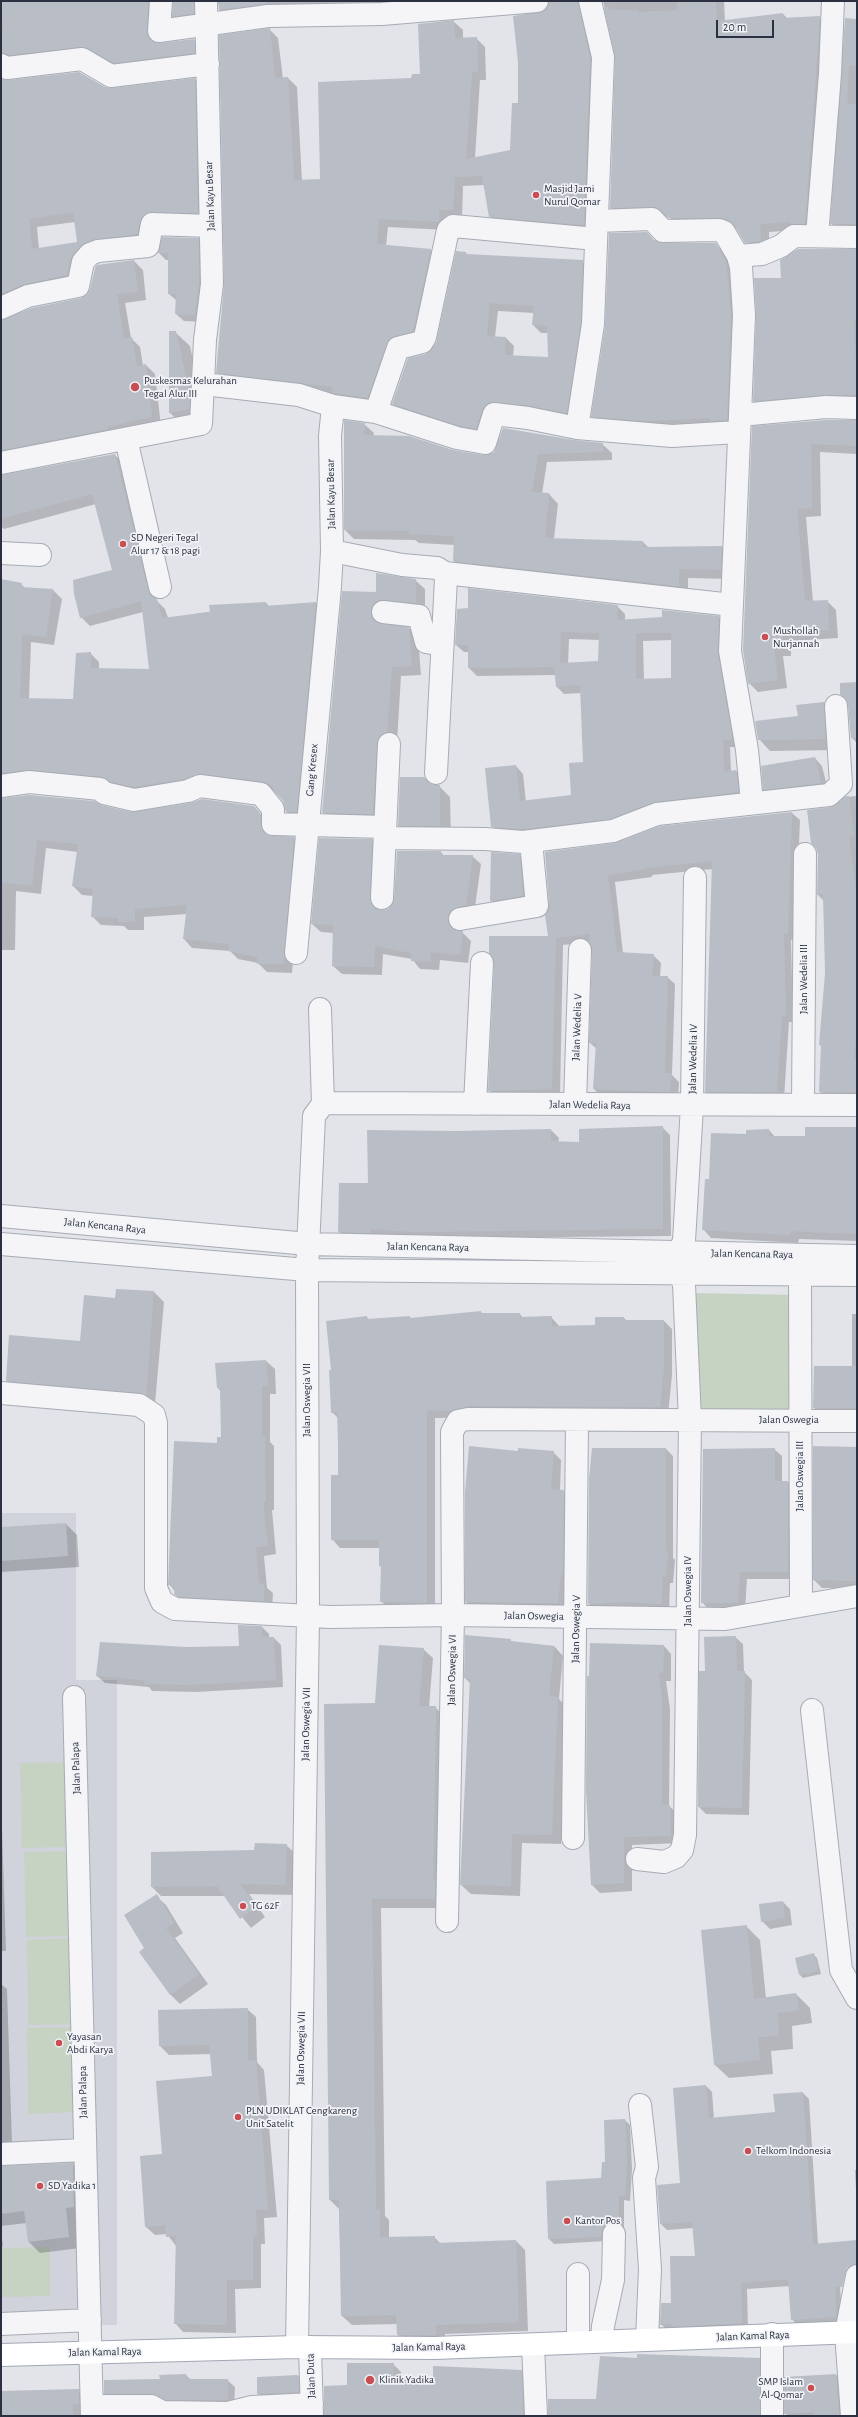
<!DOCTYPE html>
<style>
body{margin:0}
#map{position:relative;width:858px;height:2417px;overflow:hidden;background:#e2e4ea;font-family:"Alegreya Sans",sans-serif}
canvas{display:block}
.frame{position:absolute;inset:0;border:2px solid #2b3141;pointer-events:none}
.scale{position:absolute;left:716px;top:20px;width:58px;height:18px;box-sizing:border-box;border:2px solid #2b3141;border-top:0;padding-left:5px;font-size:12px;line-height:14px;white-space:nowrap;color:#2b3141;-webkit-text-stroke:3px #f2f3f7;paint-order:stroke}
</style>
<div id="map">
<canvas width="858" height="2417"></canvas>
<div class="frame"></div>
<div class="scale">20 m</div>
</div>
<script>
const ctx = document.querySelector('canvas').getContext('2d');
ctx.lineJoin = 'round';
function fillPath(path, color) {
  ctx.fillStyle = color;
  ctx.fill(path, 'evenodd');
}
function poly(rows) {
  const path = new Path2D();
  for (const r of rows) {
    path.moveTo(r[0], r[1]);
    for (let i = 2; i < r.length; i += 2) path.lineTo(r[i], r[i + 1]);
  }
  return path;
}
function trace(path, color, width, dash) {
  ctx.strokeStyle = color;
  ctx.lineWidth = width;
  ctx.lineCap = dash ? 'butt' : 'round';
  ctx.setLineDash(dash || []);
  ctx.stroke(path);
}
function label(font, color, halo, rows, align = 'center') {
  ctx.font = font + ' "Alegreya Sans",sans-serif';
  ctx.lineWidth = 3.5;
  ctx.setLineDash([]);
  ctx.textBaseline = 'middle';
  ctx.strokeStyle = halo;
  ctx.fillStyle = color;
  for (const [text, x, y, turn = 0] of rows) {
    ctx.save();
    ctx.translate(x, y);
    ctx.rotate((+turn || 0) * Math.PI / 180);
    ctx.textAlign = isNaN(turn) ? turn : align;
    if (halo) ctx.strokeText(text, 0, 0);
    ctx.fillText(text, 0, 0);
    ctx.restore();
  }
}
fillPath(poly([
 [1,1513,76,1513,76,1680,117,1680,117,2325,1,2326]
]), '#d0d3db');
fillPath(poly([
 [695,1293,798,1295,793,1416,694,1413],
 [69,1762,71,1847,22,1848,20,1763],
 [73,1851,75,1936,26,1937,24,1852],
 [75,1938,77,2024,28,2025,27,1940],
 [76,2027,77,2112,28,2114,27,2028],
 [50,2247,50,2296,1,2297,1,2248]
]), '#c6d3c3');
fillPath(poly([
 [1,1,162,1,157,9,156,44,194,40,203,49,203,62,123,71,1,66],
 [173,1,208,1,202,22,182,25,173,16],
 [218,1,389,1,381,2,382,10,228,18,220,10],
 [549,1,590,1,599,68,593,234,499,225,490,216,485,185,463,186,462,219,447,230,388,227,386,246,431,250,439,259,422,340,398,348,376,406,342,401,335,394,226,381,217,372,270,30,278,38,283,79,288,78,297,87,302,181,321,180,412,79,421,75,454,22,463,30,463,39,476,38,485,47,486,80,480,80,475,158,511,151,519,104],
 [603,1,724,1,725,21,783,14,787,18,819,17,828,26,814,232,798,230,769,232,769,250,755,251,738,230,733,227,678,227,670,218,661,215,620,216,611,208,616,54],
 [846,19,857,20,857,234,840,232,832,224],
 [195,79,204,88,206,221,156,221,146,243,106,247,76,284,1,310,1,80,112,89],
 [75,222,78,243,39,249,37,227],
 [198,239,206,246,203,322,184,321,176,314,177,301,169,294,169,260,166,260,159,253],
 [655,241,663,244,715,244,724,252,734,270,735,428,601,424,592,416,606,326],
 [857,250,857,404,763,410,754,401,782,279],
 [466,253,468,255,582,261,590,269,574,420,498,410,484,436,401,412,393,404,426,355,437,344],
 [498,311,534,313,533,325,541,333,548,333,549,358,513,356,514,346,506,338,495,337],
 [134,261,143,270,146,300,125,303,131,338,140,347,143,366,146,365,155,374,161,426,1,463,1,321,81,299],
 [170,332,175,332,190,346,204,410,185,427,170,413],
 [857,421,857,454,820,452,821,516,806,517,813,602,827,601,836,610,838,638,791,641,791,656,783,656,787,688,758,692,749,683,753,427],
 [364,424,374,433,373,436,483,456,574,441,602,444,612,453,612,460,547,462,542,494,549,494,558,504,554,539,643,542,649,548,722,547,731,556,730,579,688,578,688,595,463,570,454,561,455,545,419,543,415,540,354,539,345,530],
 [115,455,123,463,156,600,165,609,168,618,266,603,269,606,316,603,324,612,305,820,295,820,286,811,284,801,273,790,211,782,144,796,1,787,1,580,21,584,26,589,53,590,62,599,54,645,31,642,29,699,74,700,90,653,99,662,99,669,150,670,143,612,90,626,81,617,113,570,96,504,4,529,1,526,1,476],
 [415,580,425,589,425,612,380,620,380,624,409,628,418,638,421,675,401,676,397,742,383,823,332,822,323,812,343,592,377,593],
 [617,606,625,614,625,620,719,617,726,625,740,747,730,747,731,772,736,771,744,778,746,800,618,826,500,834,492,826,516,766,523,774,526,802,572,796,584,763,581,693,564,694,557,687,556,675,477,676,469,668,469,652,464,652,456,645],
 [569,639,600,640,599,662,568,664],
 [672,640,672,679,644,680,643,641],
 [857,683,857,743,852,738,848,701,841,694],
 [824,703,835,714,836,750,770,751,759,739],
 [815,758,822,766,828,790,772,797,764,789],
 [424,778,431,785,439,786,450,797,451,837,410,836,399,825],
 [857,796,857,1100,828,1100,820,1092,822,1047,820,1045,826,973,824,901,818,895,831,808,846,797],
 [1,798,101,806,131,813,254,807,269,823,270,836,294,838,303,847,292,973,267,972,258,963,238,959,230,951,192,948,184,939,187,914,144,917,144,930,128,930,124,926,101,925,92,916,93,896,82,895,73,886,78,852,46,848,41,894,16,891,15,950,1,950],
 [792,813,800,820,795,941,791,940,793,1022,789,1022,784,1099,713,1099,706,1092,713,869,652,875,652,877,615,882,623,953,653,955,661,963,660,977,667,977,675,984,672,1075,679,1082,678,1099,601,1096,594,1089,597,1049,590,1043,594,950,590,942,563,945,560,1096,497,1098,489,1090,549,937,615,844,660,827],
 [372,840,380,849,378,907,380,911,389,910,441,852,444,856,472,856,481,864,474,914,456,924,458,932,462,932,471,941,468,963,440,960,439,970,420,969,412,959,383,954,382,975,342,974,333,966,334,933,321,932,312,924],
 [519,855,527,863,530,903,498,908,491,901],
 [662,1127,670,1135,671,1236,347,1239,339,1232,370,1184,456,1132,551,1130,559,1138,558,1143,580,1143],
 [857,1128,857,1241,799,1239,798,1243,711,1238,703,1229,710,1180,747,1135,769,1130,775,1137,806,1137],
 [154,1292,164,1302,155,1404,17,1390,7,1380,81,1342,116,1299],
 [481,1312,483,1314,520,1314,523,1318,551,1317,560,1327,596,1326,624,1318,627,1321,664,1321,672,1329,672,1375,668,1415,435,1418,435,1611,390,1610,381,1601,382,1569,380,1566,380,1548,340,1548,332,1539,339,1476,338,1418,332,1412,332,1371,367,1317,369,1320,410,1317,411,1319],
 [852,1314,857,1314,857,1417,823,1417,814,1408,852,1367],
 [266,1361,275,1369,276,1394,270,1394,270,1442,274,1446,274,1510,272,1510,276,1554,264,1556,267,1588,273,1593,272,1609,184,1603,170,1585,222,1438,221,1392,218,1388],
 [814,1447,857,1447,857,1588,822,1588,814,1580],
 [666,1449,673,1456,673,1558,675,1560,673,1583,670,1583,669,1611,596,1611,589,1604],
 [774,1449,782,1456,782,1482,788,1482,795,1490,795,1579,747,1579,745,1610,709,1610,702,1602],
 [519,1452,553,1452,561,1460,560,1491,563,1491,571,1499,566,1611,474,1610,466,1602,466,1492],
 [66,1524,77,1535,79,1567,1,1572,1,1528],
 [262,1627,269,1634,269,1638,274,1638,281,1645,283,1687,197,1692,152,1691,149,1687,105,1683,97,1676,187,1648,240,1647],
 [735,1637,743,1644,744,1672,752,1680,749,1815,706,1814,699,1807,706,1672],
 [510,1640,513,1643,554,1646,563,1656,559,1699,567,1707,561,1844,522,1843,520,1896,471,1894,461,1885,471,1684,465,1678],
 [664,1646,671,1654,671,1681,666,1681,670,1709,669,1806,678,1814,679,1843,632,1845,632,1891,600,1893,592,1885],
 [423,1649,433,1658,429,1707,436,1708,445,1717,444,1908,381,1908,385,2216,389,2220,389,2238,434,2237,441,2244,516,2241,525,2250,528,2331,445,2334,445,2344,407,2344,398,2335,397,2324,352,2325,342,2316,339,2209,330,2200,325,1705,376,1704],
 [1,1797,6,1951,1,1951],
 [286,1845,296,1854,295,1895,249,1894,265,1917,251,1928,225,1896,161,1896,152,1887,255,1851],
 [156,1896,166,1905,183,1933,175,1938,208,1984,180,2004,170,1994,145,1949],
 [783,1902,790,1909,792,1925,770,1929,762,1921],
 [746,1926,760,1940,766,1998,796,1994,810,2008,812,2023,792,2026,793,2049,771,2051,773,2074,729,2078,715,2065],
 [813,1954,817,1958,821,1974,803,1978,800,1975],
 [1,1984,7,1989,12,2144,1,2145],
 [247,2009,256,2017,257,2062,264,2070,277,2217,264,2218,265,2244,261,2244,261,2288,235,2289,236,2333,183,2332,175,2323,176,2246,167,2234,155,2235,146,2227,163,2155,213,2077,211,2054,169,2055,160,2046,159,2011],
 [706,2086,712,2092,714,2119,776,2113,803,2093,809,2099,818,2244,838,2249,842,2323,798,2326,792,2319,790,2286,747,2289,748,2329,667,2330,661,2324,696,2256,693,2228,667,2230,661,2224,681,2184],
 [625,2120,630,2125,632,2169,630,2201,624,2200,624,2228,613,2228,606,2241,554,2244,549,2239,601,2179],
 [73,2164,84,2175,80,2248,40,2253,29,2242,27,2223,1,2226,1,2167],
 [855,2170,857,2170,857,2209],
 [1,2231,3,2246,1,2246],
 [638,2359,759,2359,767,2367,767,2416,548,2416,597,2400],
 [393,2364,401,2372,401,2379,434,2380,521,2371,529,2379,531,2416,324,2416,348,2386],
 [186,2375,191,2380,227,2380,235,2387,234,2407,112,2400,105,2393],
 [836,2375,844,2383,847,2416,788,2416,786,2414],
 [298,2376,305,2384,306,2399,266,2401,258,2394],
 [78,2390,87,2399,81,2416,1,2416,1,2393]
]), '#0003');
fillPath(poly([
 [1,1,148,1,147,30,148,38,153,42,160,43,194,39,195,53,114,63,88,48,81,47,9,55,1,53,1,32,3,32],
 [173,1,194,1,194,14,172,17],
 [218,1,267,1,267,4,219,10],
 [549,1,578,1,590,58,584,225,489,217,482,176,455,177,453,210,439,210,439,222,379,219,377,244,431,249,413,331,389,339,368,398,332,393,333,387,216,373,224,284,219,35,270,28,275,78,288,77,294,180,320,179,318,82,411,78,412,74,420,74,418,24,454,20,455,38,477,37,478,71,472,72,466,159,510,150,512,103,518,103,518,62,513,16,544,11],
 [677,1,716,1,717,21,783,13,783,18,820,16,805,224,791,225,790,222,760,224,761,241,745,243,734,225,723,218,668,218,661,210,652,207,610,208,615,57,604,8,609,7,609,10,638,10,638,12,678,10],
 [845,18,857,19,857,66,849,65,847,104,857,104,857,224,830,224],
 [79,72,105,87,112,88,195,78,198,213,147,213,140,221,137,234,97,239,81,246,71,259,67,275,25,284,1,294,1,79,8,80],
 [73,212,77,242,32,249,29,219],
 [647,232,654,240,663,243,716,243,726,261,731,315,727,420,711,421,710,418,646,421,591,417,605,326,609,233],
 [162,237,199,238,199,283,195,315,175,314,176,294,168,294,168,253,158,253],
 [798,249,857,249,857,319,854,319,857,395,825,395,753,401,756,316,754,278,781,278,780,260],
 [456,251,466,252,466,254,583,260,581,323,567,413,530,406,490,402,482,410,476,429,460,426,392,404,408,358,426,354,436,343],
 [490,303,534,306,532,325,547,326,548,357,505,355,506,337,487,336],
 [134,260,138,292,117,294,124,339,132,337,137,366,146,364,152,417,107,427,108,429,1,450,1,320,32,308,81,298,87,295,90,289,95,268,97,265],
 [169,331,176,331,190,395,189,409,169,413],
 [344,420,365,423,364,435,409,436,453,450,483,455,494,452,503,428,574,440,603,443,603,452,538,454,532,492,549,493,545,538,643,541,643,547,722,546,721,570,679,569,679,586,453,561,454,536,409,534,409,531,344,530],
 [826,420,857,420,857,446,811,444,812,508,797,509,805,601,828,600,829,630,783,633,783,648,774,648,778,680,748,684,743,650,752,426],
 [115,454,148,590,151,596,157,599,162,618,210,612,209,605,266,602,266,606,316,602,297,812,286,812,283,801,271,786,263,782,201,774,185,779,134,787,110,782,101,777,30,770,1,773,1,579,22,583,21,587,53,589,46,637,22,634,20,698,73,699,76,653,91,652,91,668,149,669,141,601,80,618,74,594,73,580,112,570,92,494,1,519,1,475],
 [376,573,416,579,416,603,378,600,373,604,371,611,376,622,409,627,412,666,392,667,387,732,379,737,377,743,373,814,322,813,342,591,376,592],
 [468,588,618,605,617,620,662,617,662,610,719,616,718,653,733,740,723,740,724,772,736,770,739,792,655,802,610,819,523,829,491,827,485,768,516,765,520,801,571,795,569,763,583,762,580,685,556,687,554,667,468,668,468,645,455,645,457,609,468,608],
 [561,632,599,633,598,661,560,663],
 [636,633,671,633,671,678,636,679],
 [857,682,857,738,851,738,848,705,846,699,840,694,840,683],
 [824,702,826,739,758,740,755,721,798,716,796,705],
 [815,757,821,783,763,790,761,766],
 [400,777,424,777,430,784,440,785,440,826,398,826],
 [29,795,94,801,101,805,131,812,190,803,202,799,254,806,260,813,262,830,266,834,294,837,284,964,257,964,257,957,228,951,229,944,183,939,187,905,135,909,135,922,118,922,118,918,91,917,93,889,72,886,78,844,37,840,32,886,1,882,1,798],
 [846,796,849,796,854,836,849,837,857,897,857,1018,854,1060,857,1060,857,1092,819,1092,821,1045,819,1045,825,973,823,894,817,895,818,854,816,848,811,843,807,810,831,807],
 [792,812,788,934,784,933,786,1015,782,1015,777,1092,705,1092,712,861,645,868,645,869,608,875,617,952,654,954,652,976,668,976,665,1073,672,1073,670,1092,593,1089,596,1043,589,1043,592,950,589,942,590,934,556,938,552,1089,488,1091,494,964,489,953,489,936,548,936,545,915,549,905,545,852,615,843,660,826],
 [319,838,372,839,370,898,375,908,381,910,388,909,394,899,397,851,441,851,441,855,473,855,466,905,452,909,448,915,451,927,456,931,463,931,460,955,431,952,431,962,411,961,411,953,375,946,374,967,332,966,333,925,311,924],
 [491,852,520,854,523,896,490,901],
 [663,1126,663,1229,411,1232,371,1229,371,1233,338,1232,339,1183,368,1183,367,1130,456,1131,551,1129,551,1141,579,1142,579,1129],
 [805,1127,857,1127,857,1234,791,1231,790,1235,702,1230,705,1179,709,1179,711,1133,746,1134,746,1130,769,1129,769,1136,805,1136],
 [116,1289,154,1291,146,1395,6,1381,9,1335,80,1341,84,1295,115,1298],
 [481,1311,481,1313,520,1313,520,1317,552,1316,552,1326,595,1325,595,1317,624,1317,624,1320,664,1320,664,1366,660,1407,468,1406,451,1411,427,1410,427,1603,380,1602,381,1566,379,1566,379,1540,331,1540,331,1475,338,1475,338,1444,337,1412,331,1413,329,1370,331,1370,326,1321,367,1316,367,1319,410,1316,410,1318],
 [266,1360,268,1385,262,1386,262,1436,265,1436,266,1502,263,1502,268,1546,256,1547,259,1583,264,1584,264,1601,178,1597,174,1594,175,1587,168,1585,174,1441,217,1443,217,1437,221,1437,220,1388,217,1388,215,1363],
 [814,1366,857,1366,857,1408,813,1408],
 [469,1446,518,1451,518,1448,554,1451,551,1489,564,1490,563,1574,561,1574,558,1603,465,1602,465,1492],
 [813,1446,857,1447,857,1581,813,1580],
 [592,1448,666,1448,666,1551,668,1551,666,1576,663,1576,662,1604,626,1602,588,1604,589,1479],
 [775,1448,775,1481,788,1481,788,1572,740,1572,738,1603,701,1603,703,1449],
 [66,1523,68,1556,1,1561,1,1527],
 [238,1625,262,1626,262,1637,274,1637,276,1680,189,1685,144,1684,144,1680,96,1676,100,1642,187,1647,239,1646],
 [465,1635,511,1639,511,1641,554,1646,549,1696,558,1697,552,1835,512,1834,511,1886,460,1885,470,1679,464,1678],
 [736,1636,737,1671,745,1671,742,1808,698,1807,699,1671,705,1671,704,1637],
 [590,1643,664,1645,663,1673,659,1673,662,1701,662,1805,670,1805,671,1836,624,1837,624,1883,591,1885,586,1790,587,1676,589,1676],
 [379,1645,424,1648,419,1706,436,1706,433,1880,435,1880,435,1899,372,1899,376,2210,380,2209,380,2237,435,2236,435,2243,516,2240,519,2322,436,2325,436,2335,397,2335,396,2315,341,2316,339,2200,329,2200,324,1704,375,1703],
 [255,1843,287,1844,285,1885,240,1884,257,1907,240,1919,217,1886,151,1887,151,1852,254,1850],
 [157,1894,174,1923,166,1928,199,1974,170,1995,139,1952,144,1948,124,1915],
 [783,1901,785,1918,761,1922,759,1904],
 [747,1925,754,1999,796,1993,799,2010,778,2013,779,2036,758,2037,760,2060,714,2065,701,1930],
 [814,1953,818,1971,799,1975,795,1958],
 [248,2008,248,2061,256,2060,268,2209,256,2210,257,2235,253,2236,253,2280,227,2280,227,2325,174,2324,176,2236,166,2237,165,2225,145,2227,140,2156,162,2154,156,2081,212,2076,209,2045,159,2046,158,2010],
 [706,2085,709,2118,775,2112,773,2094,803,2092,813,2244,857,2240,857,2264,847,2268,842,2287,835,2287,836,2317,791,2320,788,2279,741,2283,742,2323,671,2327,671,2324,660,2325,661,2303,671,2303,670,2256,695,2256,692,2222,660,2224,657,2185,680,2183,673,2088],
 [625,2119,627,2163,625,2196,619,2196,619,2223,608,2223,603,2228,601,2237,548,2239,546,2181,601,2178,602,2162,605,2162,604,2120],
 [73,2163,74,2207,66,2208,69,2237,28,2242,24,2211,1,2214,1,2166],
 [637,2354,760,2358,760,2416,548,2416,548,2399,596,2399,600,2356,637,2358],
 [347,2363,394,2363,394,2377,433,2379,433,2366,522,2370,523,2416,324,2416,324,2386,347,2385],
 [186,2374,187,2379,228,2379,228,2400,165,2400,151,2394,104,2394,104,2380,160,2379,159,2375],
 [836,2374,839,2416,813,2416,813,2412,784,2414,784,2377],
 [298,2375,299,2392,257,2394,257,2377],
 [79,2389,79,2404,73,2404,73,2416,1,2416,1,2391]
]), '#b9bdc6');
const minor = poly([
 [161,1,159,31,268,16,382,14,537,1],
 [1,65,7,68,82,59,111,76,208,64],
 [597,221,652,219,663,231,719,230,724,232,738,256,762,254,781,246,794,236,857,237],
 [817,236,830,74,833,1],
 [738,256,741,267,744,315,740,415],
 [1,308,28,296,78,286,83,262,90,254,98,251,148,246,152,224,211,226],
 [204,384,299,395,333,406,376,412,457,438,485,443,494,414,528,418,577,428,672,436,738,432],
 [376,412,398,348,422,342,425,337,448,230,453,226,596,239],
 [577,428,593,324,603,57,590,1],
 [126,439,160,587],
 [1,463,201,424,205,340,212,284,206,1],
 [332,551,402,565,437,568,445,573,446,578,436,773],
 [1,553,40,555],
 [445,573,732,605],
 [383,612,419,616,426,642,441,644],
 [1,786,29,782,100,789,104,793,134,800,188,791,200,786,261,794,273,809,273,824,385,827],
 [752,802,747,750,730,651,740,415,826,407,857,408],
 [385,838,485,839,523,842,613,831,657,814,829,795,841,784,836,706],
 [382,898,389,744],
 [460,919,537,906,531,841],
 [296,953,330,587,332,551,330,436,333,406],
 [320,1009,323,1104],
 [475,1104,482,963],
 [575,1104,580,950],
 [803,1105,805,854],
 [1,1216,308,1244,857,1256],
 [1,1244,307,1270,857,1275],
 [800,1275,801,1605],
 [1,1393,139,1405,154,1415,156,1423,156,1588,162,1602,175,1609,330,1617,453,1615,725,1619,857,1596],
 [74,1697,92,2416],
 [812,1710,841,1970,857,1998],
 [573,1838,577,1420],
 [637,1859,664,1862,676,1857,682,1850,685,1835,690,1420,684,1284,679,1272,679,1252,684,1241,692,1106,695,878],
 [447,1921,453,1615,452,1432,458,1421,468,1419,857,1421],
 [640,2105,647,2167,644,2178,650,2269,647,2339],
 [1,2154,84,2150],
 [1,2324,90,2320],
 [772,2334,772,2416],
 [602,2341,603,2326,613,2280,614,2234],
 [578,2342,578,2274],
 [533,2345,536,2416],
 [297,2347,308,1617,307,1270,314,1116,323,1104,330,1103,857,1105],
 [310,2347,312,2416],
 [92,2406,151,2406,162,2412,228,2413,252,2407,312,2404],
 [852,2416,846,2333,857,2276]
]);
const major = poly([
 [1,2355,297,2347,435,2348,857,2332]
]);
trace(minor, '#a7abb4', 24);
trace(major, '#a2a7b5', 24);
trace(minor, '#f5f5f8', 22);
trace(major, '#fff', 22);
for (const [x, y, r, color] of [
 [536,195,4,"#c84e54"],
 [135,387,5,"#c84e54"],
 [123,544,4,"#c84e54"],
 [765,637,4,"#c84e54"],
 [243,1906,4,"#c84e54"],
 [59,2043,4,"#c84e54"],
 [238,2117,4,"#c84e54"],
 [748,2151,4,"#c84e54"],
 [40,2186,4,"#c84e54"],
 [567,2221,4,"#c84e54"],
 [370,2380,5,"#c84e54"],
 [811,2388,4,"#c84e54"]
]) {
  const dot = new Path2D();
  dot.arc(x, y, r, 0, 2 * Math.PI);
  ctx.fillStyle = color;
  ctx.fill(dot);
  trace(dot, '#f2f3f7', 1.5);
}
label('11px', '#2b3141', '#f2f3f7', [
 ["Masjid Jami",544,189],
 ["Nurul Qomar",544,202],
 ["Puskesmas Kelurahan",144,381],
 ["Tegal Alur III",144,394],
 ["SD Negeri Tegal",131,538],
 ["Alur 17 & 18 pagi",131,551],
 ["Mushollah",773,631],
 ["Nurjannah",773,644],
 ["TG 62F",251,1906],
 ["Yayasan",67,2037],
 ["Abdi Karya",67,2050],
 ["PLN UDIKLAT Cengkareng",246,2111],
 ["Unit Satelit",246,2124],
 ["Telkom Indonesia",756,2151],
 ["SD Yadika 1",48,2186],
 ["Kantor Pos",575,2221],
 ["Klinik Yadika",379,2380],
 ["SMP Islam",803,2382,"right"],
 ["Al-Qomar",803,2395,"right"]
], 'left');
label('11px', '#2b3141', '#f2f3f7', [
 ["Jalan Kayu Besar",210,196,-92],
 ["Jalan Kayu Besar",331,494,-91],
 ["Gang Kresex",312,770,-85],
 ["Jalan Wedelia III",804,979,-90],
 ["Jalan Wedelia V",577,1027,-88],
 ["Jalan Wedelia IV",693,1059,-89],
 ["Jalan Wedelia Raya",590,1105,1],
 ["Jalan Kencana Raya",105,1226,6],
 ["Jalan Kencana Raya",428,1247,1],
 ["Jalan Kencana Raya",752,1254,1],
 ["Jalan Oswegia VII",307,1400,-90],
 ["Jalan Oswegia",789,1420],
 ["Jalan Oswegia III",800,1476,-90],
 ["Jalan Oswegia IV",688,1591,-90],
 ["Jalan Oswegia",534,1616,1],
 ["Jalan Oswegia V",576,1629,-89],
 ["Jalan Oswegia VI",452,1670,-89],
 ["Jalan Oswegia VII",306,1724,-89],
 ["Jalan Palapa",76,1768,-92],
 ["Jalan Oswegia VII",301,2048,-89],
 ["Jalan Palapa",83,2092,-91],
 ["Jalan Kamal Raya",753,2336,-2],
 ["Jalan Kamal Raya",429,2347,-1],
 ["Jalan Kamal Raya",105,2352,-1],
 ["Jalan Duta",311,2376,-92]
]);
</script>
